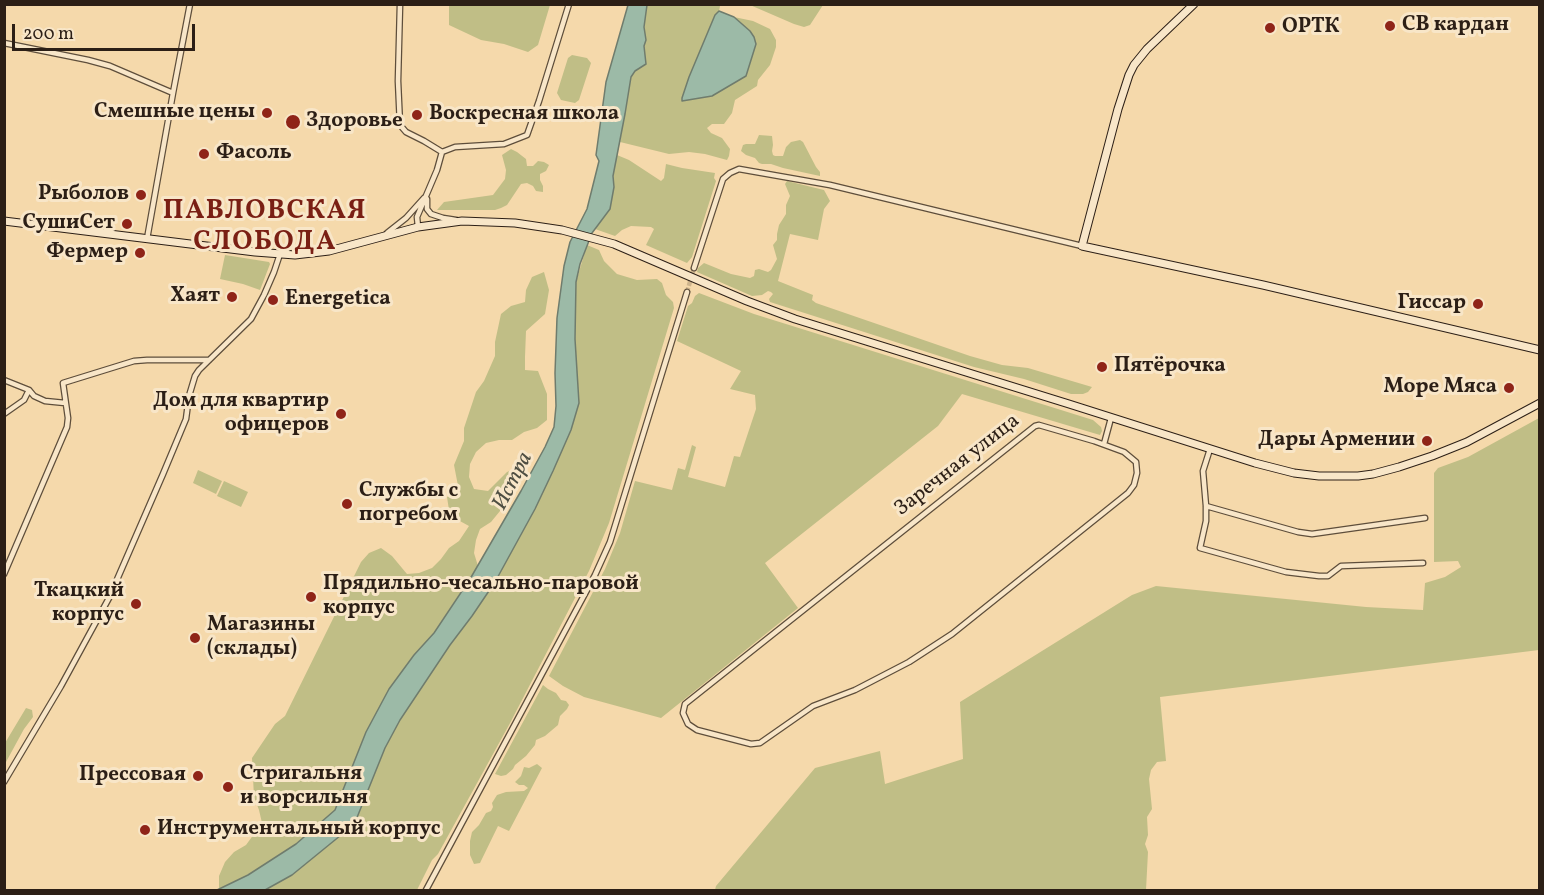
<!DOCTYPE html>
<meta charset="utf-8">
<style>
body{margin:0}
#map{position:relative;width:1544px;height:895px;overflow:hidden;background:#f5d9ab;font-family:Vollkorn,serif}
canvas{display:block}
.frame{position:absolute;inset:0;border:6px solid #2c1f16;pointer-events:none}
.scale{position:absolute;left:12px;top:24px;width:183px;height:27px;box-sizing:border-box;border:3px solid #2c1f16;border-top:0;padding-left:8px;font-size:18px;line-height:21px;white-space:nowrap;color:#2c1f16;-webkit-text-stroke:4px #f8e6c8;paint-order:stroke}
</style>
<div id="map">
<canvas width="1544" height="895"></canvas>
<div class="frame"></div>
<div class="scale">200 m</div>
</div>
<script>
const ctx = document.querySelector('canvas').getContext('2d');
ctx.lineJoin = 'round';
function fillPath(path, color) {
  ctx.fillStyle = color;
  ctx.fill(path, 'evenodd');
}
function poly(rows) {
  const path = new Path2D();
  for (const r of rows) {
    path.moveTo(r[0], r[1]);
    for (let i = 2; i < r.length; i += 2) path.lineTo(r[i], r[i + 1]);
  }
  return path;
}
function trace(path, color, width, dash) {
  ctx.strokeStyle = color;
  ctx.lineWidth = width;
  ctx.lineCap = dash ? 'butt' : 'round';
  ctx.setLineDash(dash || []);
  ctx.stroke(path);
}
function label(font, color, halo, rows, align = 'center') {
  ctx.font = font + ' Vollkorn,serif';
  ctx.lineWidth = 6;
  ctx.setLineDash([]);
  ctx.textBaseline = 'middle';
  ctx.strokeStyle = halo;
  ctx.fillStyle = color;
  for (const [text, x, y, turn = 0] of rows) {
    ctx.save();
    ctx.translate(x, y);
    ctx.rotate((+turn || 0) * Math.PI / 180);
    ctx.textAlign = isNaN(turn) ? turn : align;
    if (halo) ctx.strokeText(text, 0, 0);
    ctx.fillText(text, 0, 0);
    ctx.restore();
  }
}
fillPath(poly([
 [717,4,720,6,719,11,715,15,689,77,691,100,697,97,712,96,750,31,734,17,753,21,770,29,776,40,776,47,770,65,758,80,757,86,735,100,732,113,724,124,712,124,707,128,711,133,722,138,730,149,729,156,727,160,705,154,689,152,669,154,620,142,631,77,635,71,645,64,644,46,646,40,644,27,647,5],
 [449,5,449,4,550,5,538,45,528,52,504,44,481,40,449,25],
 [750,5,823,5,810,25,804,27,794,24],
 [572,55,587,58,591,63,579,100,575,103,561,100,557,93,568,58],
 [759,135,772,136,773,145,772,151,773,155,775,156,783,156,786,147,791,142,800,140,803,142,816,167,820,172,820,176,783,168,771,164,762,164,759,163,755,158,746,155,741,151,743,145,746,144,755,144],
 [511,149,517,152,526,159,527,166,533,166,538,161,544,162,549,165,546,171,540,174,540,180,543,186,543,192,536,191,533,186,527,183,521,184,507,205,501,208,495,210,437,210,444,202,493,195,505,179,506,170,502,155],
 [617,155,629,160,661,181,664,178,666,164,682,168,715,173,714,178,716,181,692,257,687,263,646,245,654,229,651,227,631,226,622,230,615,236,595,229,610,209,614,187,613,176],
 [787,181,824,190,830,201,824,209,818,240,790,234,778,281,813,295,812,300,816,303,970,356,1002,365,1028,368,1092,387,1088,392,1083,394,1071,394,1024,379,974,367,770,302,769,299,773,294,771,292,768,291,762,295,752,296,697,272,698,268,704,263,731,274,750,278,754,276,755,270,759,269,768,272,771,270,777,259,773,245,777,240,777,234,779,225,786,214,786,205,790,196,785,184],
 [587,245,599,250,604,261,617,274,637,280,657,279,662,283,666,295,673,302,674,308,609,523,589,571,509,725,438,854,432,860,417,890,265,890,292,875,346,831,356,820,385,748,400,720,450,645,472,616,495,582,535,509,571,430,579,403,575,339,576,282],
 [225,255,269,262,270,264,260,290,243,284,220,279],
 [544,272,549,290,545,314,526,331,525,357,525,370,538,371,547,394,547,420,537,428,524,432,512,440,499,440,486,443,476,452,470,464,469,477,474,489,488,491,507,472,520,466,520,479,503,499,500,511,491,522,480,529,476,540,474,553,478,566,434,633,414,655,389,689,366,732,335,810,296,844,248,875,219,889,219,876,225,862,234,852,246,845,262,823,259,810,254,797,252,758,275,724,285,716,361,562,369,553,381,548,392,556,407,574,419,573,432,568,441,559,449,548,459,541,469,526,458,520,449,510,447,497,459,491,454,465,464,441,464,428,476,392,484,381,495,356,495,342,501,314,511,306,525,302,526,290,532,277],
 [699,293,754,314,1093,420,1101,427,1102,431,1100,435,962,394,938,426,765,563,798,608,661,718,584,697,563,686,549,676,605,569,620,533,635,481,672,490,678,468,685,470,692,445,696,447,688,477,725,487,734,456,740,457,756,409,755,395,730,389,741,371,677,341,688,306,692,303,695,296],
 [1539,418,1539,650,1160,697,1166,761,1157,762,1151,770,1149,779,1152,809,1147,817,1148,835,1145,844,1148,852,1146,890,715,890,716,886,815,768,880,751,885,784,963,759,960,702,1132,595,1156,586,1366,607,1423,610,1425,583,1445,577,1461,567,1458,561,1434,562,1434,473,1438,468,1468,457],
 [198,470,222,481,216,494,193,483],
 [224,481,248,492,241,507,217,496],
 [543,685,548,689,556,693,561,700,566,701,569,705,567,709,560,716,558,725,545,736,536,740,535,745,526,756,515,765,513,769,506,775,501,776,495,774],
 [26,708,32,710,33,717,24,729,6,762,5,770,5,743],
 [537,764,542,768,509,831,498,826,480,863,474,864,470,855,470,841,472,832,479,825,486,813,491,811,493,807,492,803,497,795,506,792,524,791,528,788,524,785,519,785,515,782,521,776,524,767,529,768]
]), '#c0be86');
const water = poly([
 [628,5,647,5,644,27,646,40,644,46,646,64,635,71,631,77,625,114,613,176,614,187,610,209,592,233,580,264,576,282,575,339,579,403,571,430,553,471,535,509,495,582,472,616,450,645,400,720,385,748,356,820,346,831,292,875,265,890,217,890,248,875,296,844,335,810,366,732,389,689,414,655,434,633,470,579,521,491,545,447,554,427,556,406,555,373,557,318,564,266,570,242,587,209,599,161,596,155,606,82,628,5],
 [719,11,734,17,750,31,754,37,756,44,746,76,712,96,682,101,682,98,689,77,715,15,719,11]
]);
fillPath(water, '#9cbaa7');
trace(water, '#6f7c6d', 1.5);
trace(poly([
 [687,292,694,268]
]), '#cdb48d', 4.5, [4.5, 2]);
const street = poly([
 [400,4,398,81,400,125,406,132,424,141,442,152],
 [4,43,88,60,110,66,173,93],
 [442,152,455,147,504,144,527,135,539,101,569,4],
 [427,199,427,209,431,214,443,218,456,220],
 [418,227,417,217,437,170,442,152],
 [387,233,406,218,424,198],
 [147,239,173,93,190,4],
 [694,268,723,179,730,173,739,169,830,185,1082,246],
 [4,380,29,390,34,396,45,401,65,403],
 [4,414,24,400,29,390],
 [1039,425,1094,441,1124,452,1136,462,1137,473,1134,485,1128,493,952,634,909,662,855,690,813,706,760,743,751,744,697,730,688,724,683,713,685,704,1035,426,1039,425],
 [1104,444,1111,418],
 [1210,449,1203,471,1206,506,1206,521,1200,548,1286,572,1319,576,1328,576,1341,566,1423,563],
 [1206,506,1298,532,1312,534,1425,518],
 [4,574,67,427,68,418,63,383,134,361,147,360,209,360],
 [4,782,61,686,109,598,163,474,186,419,189,396,195,376,199,370,251,319,264,295,274,272,280,254],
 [426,890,595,575,610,542,687,292]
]);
const secondary = poly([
 [1194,4,1147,49,1134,65,1129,75,1118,109,1082,246,1263,285,1540,350],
 [4,221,255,252,295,255,329,251,418,227,462,221,515,223,562,230,614,244,747,301,795,319,1069,404,1255,463,1294,473,1319,476,1358,476,1373,474,1399,467,1432,456,1467,442,1540,403]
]);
trace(street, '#5e4e3b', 7);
trace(secondary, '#2c1f16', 9);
trace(street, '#f8e6c8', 4.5);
trace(secondary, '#f8e6c8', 7);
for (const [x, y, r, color] of [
 [1390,26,6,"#8f2418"],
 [1270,28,6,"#8f2418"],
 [267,113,6,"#8f2418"],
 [417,115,6,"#8f2418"],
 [293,122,8,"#8f2418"],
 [204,154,6,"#8f2418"],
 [141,195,6,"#8f2418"],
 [127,224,6,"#8f2418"],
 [140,253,6,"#8f2418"],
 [232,297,6,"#8f2418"],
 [273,300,6,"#8f2418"],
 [1478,304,6,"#8f2418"],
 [1102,367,6,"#8f2418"],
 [1509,388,6,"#8f2418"],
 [341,414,6,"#8f2418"],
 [1427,441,6,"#8f2418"],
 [347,504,6,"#8f2418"],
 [311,597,6,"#8f2418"],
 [136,604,6,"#8f2418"],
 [195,638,6,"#8f2418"],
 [198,776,6,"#8f2418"],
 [228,787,6,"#8f2418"],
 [145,830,6,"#8f2418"]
]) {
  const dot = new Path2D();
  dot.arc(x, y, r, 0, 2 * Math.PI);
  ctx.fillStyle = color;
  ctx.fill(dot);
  trace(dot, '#f8e6c8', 2);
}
label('bold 21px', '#2c1f16', '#f8e6c8', [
 ["СВ кардан",1402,26],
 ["ОРТК",1282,28],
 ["Смешные цены",255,113,"right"],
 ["Воскресная школа",429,115],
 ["Здоровье",306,122],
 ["Фасоль",216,154],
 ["Рыболов",129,195,"right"],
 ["СушиСет",115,224,"right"],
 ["Фермер",128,253,"right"],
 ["Хаят",220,297,"right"],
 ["Energetica",285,300],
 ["Гиссар",1466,304,"right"],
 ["Пятёрочка",1114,367],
 ["Море Мяса",1497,388,"right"],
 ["Дом для квартир",329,402,"right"],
 ["офицеров",329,426,"right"],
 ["Дары Армении",1415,441,"right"],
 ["Службы с",359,492],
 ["погребом",359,516],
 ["Прядильно-чесально-паровой",323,585],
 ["корпус",323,609],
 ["Ткацкий",124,592,"right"],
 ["корпус",124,616,"right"],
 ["Магазины",207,626],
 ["(склады)",207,650],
 ["Стригальня",240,775],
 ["и ворсильня",240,799],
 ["Прессовая",186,776,"right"],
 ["Инструментальный корпус",157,830]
], 'left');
label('21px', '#2c1f16', '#f8e6c8', [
 ["Заречная улица",958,466,-38]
]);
label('italic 22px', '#4e4e42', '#f8e6c8', [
 ["Истра",514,482,-63]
]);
ctx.letterSpacing = '1.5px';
label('bold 27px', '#7a1f14', '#f8e6c8', [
 ["ПАВЛОВСКАЯ",265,213],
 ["СЛОБОДА",265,244]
]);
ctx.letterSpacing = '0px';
</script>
